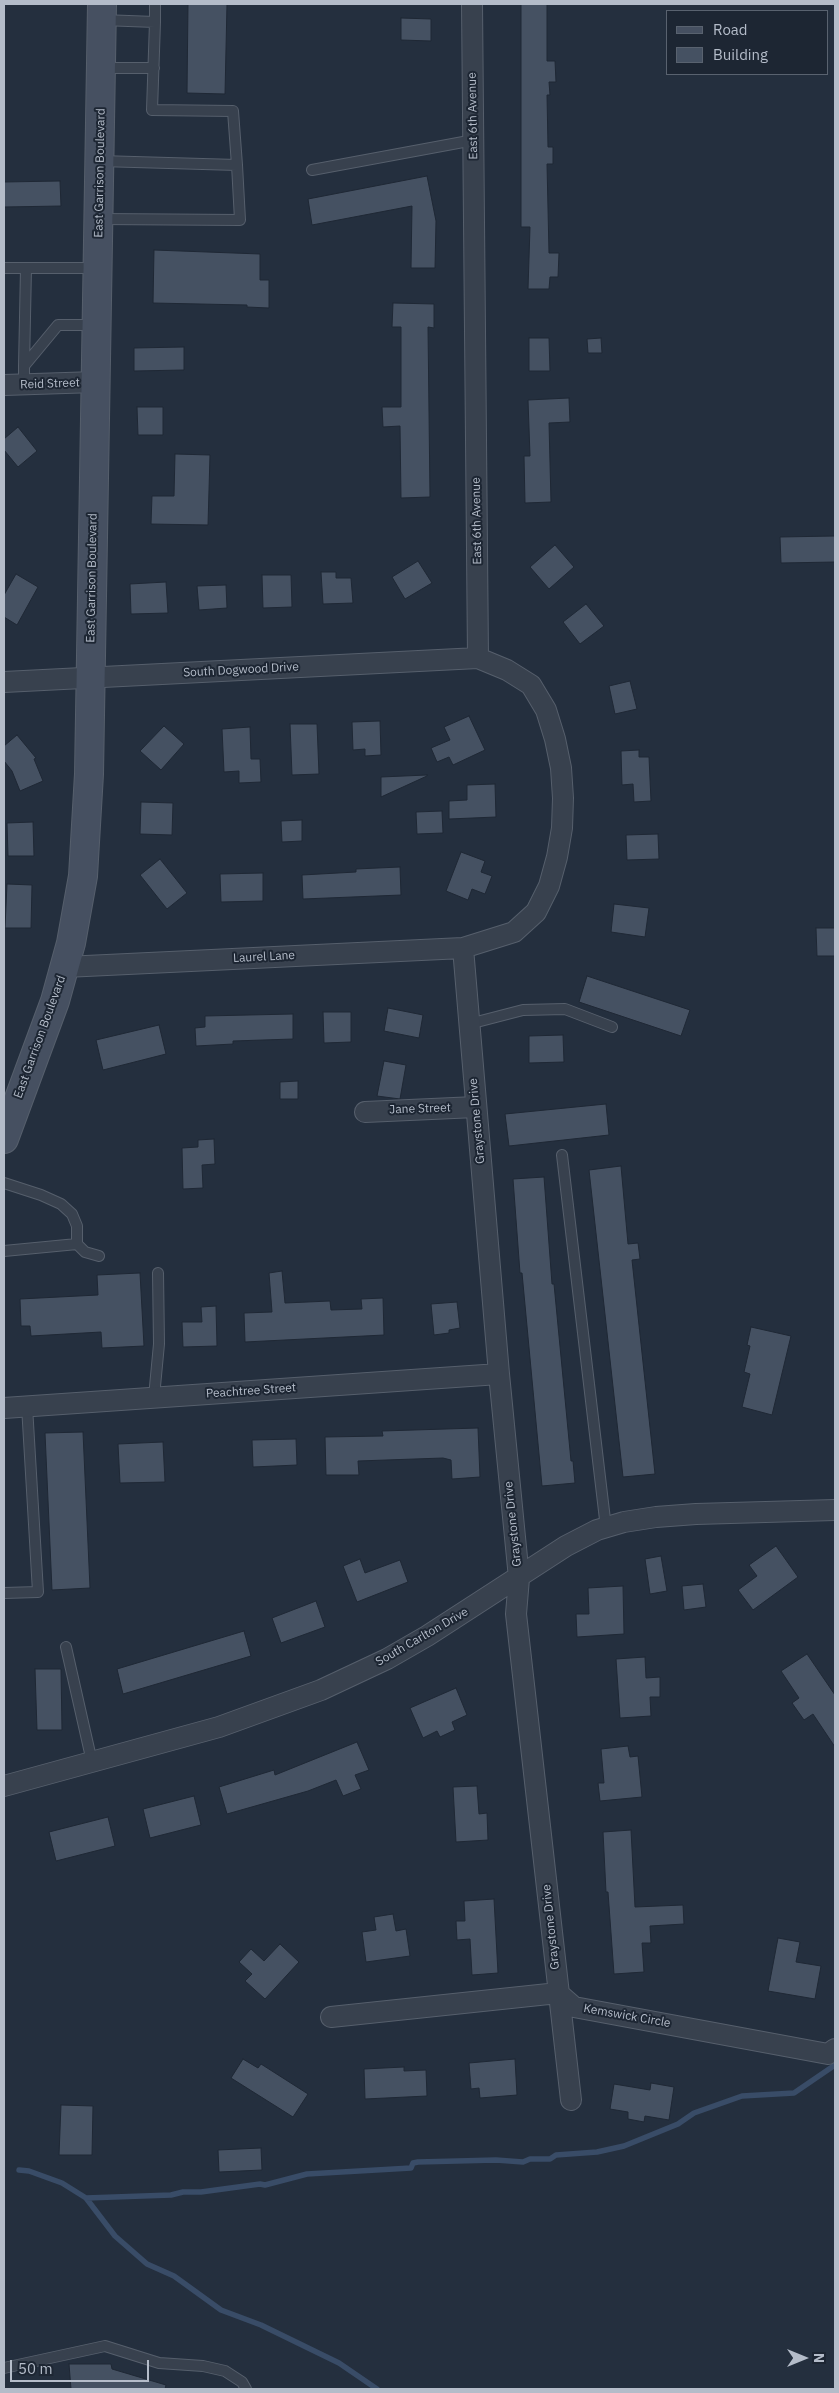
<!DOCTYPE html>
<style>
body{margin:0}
#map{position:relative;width:839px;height:2393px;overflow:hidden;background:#242f3e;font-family:"IBM Plex Sans",sans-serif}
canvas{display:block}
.frame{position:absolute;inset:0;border:5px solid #b4bcc9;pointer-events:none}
.legend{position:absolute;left:666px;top:10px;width:162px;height:65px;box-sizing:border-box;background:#1d2633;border:1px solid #59626f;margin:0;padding:6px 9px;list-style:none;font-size:15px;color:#b4bcc9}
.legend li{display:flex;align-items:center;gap:10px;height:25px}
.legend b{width:25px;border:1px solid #59626f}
.north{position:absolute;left:779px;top:2333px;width:50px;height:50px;-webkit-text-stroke:4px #1d2633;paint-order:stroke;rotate:90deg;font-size:14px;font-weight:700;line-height:20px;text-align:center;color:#b4bcc9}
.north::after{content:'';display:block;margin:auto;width:18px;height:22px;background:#b4bcc9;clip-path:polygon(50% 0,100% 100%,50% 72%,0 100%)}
.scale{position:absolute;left:10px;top:2360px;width:139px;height:22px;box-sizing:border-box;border:2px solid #b4bcc9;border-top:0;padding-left:6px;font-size:15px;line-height:18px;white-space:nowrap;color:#b4bcc9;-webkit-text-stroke:4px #1d2633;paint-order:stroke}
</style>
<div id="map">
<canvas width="839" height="2393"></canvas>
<div class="frame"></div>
<ul class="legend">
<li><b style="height:6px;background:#465061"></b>Road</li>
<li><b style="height:14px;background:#455162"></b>Building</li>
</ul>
<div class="north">N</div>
<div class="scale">50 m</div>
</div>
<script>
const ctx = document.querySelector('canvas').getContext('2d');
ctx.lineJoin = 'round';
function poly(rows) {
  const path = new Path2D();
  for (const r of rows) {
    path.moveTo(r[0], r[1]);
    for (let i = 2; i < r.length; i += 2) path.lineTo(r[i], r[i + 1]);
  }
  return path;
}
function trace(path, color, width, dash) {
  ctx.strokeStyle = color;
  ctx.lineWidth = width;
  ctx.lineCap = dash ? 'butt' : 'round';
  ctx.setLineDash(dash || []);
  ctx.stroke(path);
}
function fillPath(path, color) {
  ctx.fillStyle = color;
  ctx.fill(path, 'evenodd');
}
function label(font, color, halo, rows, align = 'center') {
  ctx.font = font + ' "IBM Plex Sans",sans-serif';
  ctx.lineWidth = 4;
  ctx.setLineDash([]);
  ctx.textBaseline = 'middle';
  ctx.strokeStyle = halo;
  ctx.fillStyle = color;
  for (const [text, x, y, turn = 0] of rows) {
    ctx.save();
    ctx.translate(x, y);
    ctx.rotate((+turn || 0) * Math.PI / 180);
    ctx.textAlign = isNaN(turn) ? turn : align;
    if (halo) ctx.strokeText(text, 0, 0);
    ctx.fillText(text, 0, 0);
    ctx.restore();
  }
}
trace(poly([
 [19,2170,29,2171,62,2183,86,2198,115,2236,147,2264,174,2276,221,2310,261,2325,339,2363,377,2389],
 [86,2198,171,2195,183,2192,201,2192,260,2184,265,2185,307,2174,411,2168,413,2163,418,2162,496,2160,523,2162,530,2159,550,2159,556,2155,597,2152,624,2146,678,2124,694,2113,742,2096,794,2093,835,2065]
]), '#394c67', 5.5);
const building = poly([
 [188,4,227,4,225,94,187,93,188,4],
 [521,4,547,4,547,61,555,61,556,82,549,82,550,95,547,95,548,147,553,147,553,164,547,164,549,253,559,253,558,277,550,277,549,289,528,289,530,227,521,227,521,4],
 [401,18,431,19,431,41,401,40,401,18],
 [427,176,436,221,435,268,411,268,412,206,312,225,308,199,427,176],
 [60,181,61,206,4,207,4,182,60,181],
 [154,250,260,254,260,280,269,280,269,308,247,307,247,305,153,303,154,250],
 [393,303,434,304,434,328,428,327,430,497,401,498,400,426,383,427,382,407,401,407,401,327,392,327,393,303],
 [529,338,549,338,550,371,529,371,529,338],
 [601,338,602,353,588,353,587,339,601,338],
 [184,347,184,370,134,371,134,348,184,347],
 [569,398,570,422,549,423,551,502,525,503,524,456,530,456,528,400,569,398],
 [137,407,163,407,163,435,138,435,137,407],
 [18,427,37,451,18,467,4,450,4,439,18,427],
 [175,454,210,455,208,525,151,524,152,496,174,496,175,454],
 [835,536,835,562,781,563,780,537,835,536],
 [555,545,574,567,549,589,530,567,555,545],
 [418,561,432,583,405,599,392,577,418,561],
 [321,572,336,572,336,578,351,578,353,603,323,604,321,572],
 [16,574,38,587,17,625,4,617,4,595,16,574],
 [262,575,291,575,292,607,263,608,262,575],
 [166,582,168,613,131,614,130,584,166,582],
 [226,585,227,608,199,610,197,586,226,585],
 [586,604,604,626,580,644,563,622,586,604],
 [630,681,637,709,615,714,609,686,630,681],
 [469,716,485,750,453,765,449,757,437,762,431,748,450,740,444,727,469,716],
 [380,721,381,755,365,756,365,749,353,750,352,722,380,721],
 [290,724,317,724,319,774,292,775,290,724],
 [164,726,184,744,161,770,140,751,164,726],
 [250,727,251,759,260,759,261,782,239,783,239,771,224,772,222,729,250,727],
 [17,735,36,758,34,759,43,781,20,791,12,771,4,761,4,746,17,735],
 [639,750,639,757,649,757,651,801,634,802,633,784,622,785,621,751,639,750],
 [427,775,427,776,381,797,381,777,427,775],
 [495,784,496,817,449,819,449,801,467,800,467,785,495,784],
 [141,802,173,803,172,835,140,834,141,802],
 [442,811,443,833,417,834,416,812,442,811],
 [302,820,302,841,282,842,281,821,302,820],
 [33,822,34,856,8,856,7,823,33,822],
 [658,834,659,859,627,860,626,835,658,834],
 [461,852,485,861,481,872,492,876,485,894,472,889,468,900,446,891,461,852],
 [160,859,187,893,167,909,140,875,160,859],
 [400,867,401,895,303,899,302,875,356,872,356,869,400,867],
 [263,873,263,901,221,902,220,874,263,873],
 [7,884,32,885,31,928,5,928,7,884],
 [614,904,649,908,645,937,611,932,614,904],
 [816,928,835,928,835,956,817,956,816,928],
 [587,976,690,1010,681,1036,579,1002,587,976],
 [388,1008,423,1015,419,1038,384,1031,388,1008],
 [323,1012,351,1012,351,1042,324,1043,323,1012],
 [293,1014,293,1039,233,1041,233,1044,196,1046,195,1028,205,1027,205,1016,293,1014],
 [159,1025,166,1054,103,1070,96,1040,159,1025],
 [563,1035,564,1062,529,1063,529,1036,563,1035],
 [384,1061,406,1065,400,1099,377,1096,384,1061],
 [298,1081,298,1099,280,1099,280,1082,298,1081],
 [606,1104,609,1135,509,1146,505,1114,606,1104],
 [214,1139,215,1164,202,1165,203,1188,183,1189,182,1148,198,1147,198,1140,214,1139],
 [621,1166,628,1244,638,1243,640,1259,632,1260,655,1474,623,1477,589,1170,621,1166],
 [544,1177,552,1284,554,1284,571,1461,573,1461,575,1483,542,1486,522,1273,520,1273,513,1179,544,1177],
 [282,1271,285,1303,330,1301,331,1310,362,1309,361,1299,383,1298,384,1335,245,1342,244,1313,272,1312,269,1273,282,1271],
 [140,1273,144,1346,102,1348,101,1332,31,1336,30,1326,21,1326,20,1299,98,1295,97,1275,140,1273],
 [457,1302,460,1328,449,1330,449,1333,434,1335,431,1304,457,1302],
 [216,1306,217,1346,183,1347,182,1322,202,1322,201,1307,216,1306],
 [751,1327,791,1336,772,1415,742,1407,750,1374,744,1372,750,1346,747,1345,751,1327],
 [478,1428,480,1477,452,1479,451,1460,443,1458,358,1461,359,1475,326,1475,325,1437,383,1436,382,1431,478,1428],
 [83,1432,90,1588,52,1590,45,1433,83,1432],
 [296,1439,297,1465,253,1467,252,1440,296,1439],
 [163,1442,165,1482,120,1483,118,1444,163,1442],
 [776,1546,798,1577,753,1610,738,1590,757,1576,749,1565,776,1546],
 [661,1556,667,1591,650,1594,645,1559,661,1556],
 [360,1559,365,1573,400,1560,408,1582,357,1602,343,1566,360,1559],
 [703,1584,706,1607,684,1610,682,1586,703,1584],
 [623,1586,624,1634,577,1637,576,1614,589,1614,588,1588,623,1586],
 [316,1601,325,1627,281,1643,272,1618,316,1601],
 [244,1631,251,1656,123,1694,117,1669,244,1631],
 [807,1654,835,1695,835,1747,813,1714,804,1720,792,1703,799,1698,781,1671,807,1654],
 [645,1657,646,1678,660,1677,660,1697,650,1697,651,1716,620,1718,616,1659,645,1657],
 [35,1669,61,1669,62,1730,37,1730,35,1669],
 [456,1688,467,1715,452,1722,455,1730,440,1737,437,1731,423,1738,410,1708,456,1688],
 [357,1742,369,1770,355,1775,361,1789,343,1796,336,1780,308,1791,227,1814,219,1787,274,1770,275,1775,357,1742],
 [628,1746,630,1757,638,1756,642,1797,600,1801,598,1783,604,1783,601,1749,628,1746],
 [477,1786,479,1814,487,1813,488,1840,456,1842,453,1787,477,1786],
 [194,1796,201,1825,150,1838,143,1809,194,1796],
 [108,1817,115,1846,56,1861,49,1832,108,1817],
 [631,1830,635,1907,683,1905,684,1924,650,1926,651,1943,642,1943,644,1972,614,1974,608,1892,606,1892,603,1832,631,1830],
 [494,1899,498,1973,472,1975,470,1939,457,1940,456,1921,465,1921,464,1901,494,1899],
 [393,1914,396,1931,406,1929,410,1956,366,1962,362,1932,376,1930,374,1917,393,1914],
 [778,1938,800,1942,796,1962,821,1966,815,1999,768,1991,778,1938],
 [280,1944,299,1962,265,1999,245,1981,252,1974,239,1962,251,1949,264,1961,280,1944],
 [243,2059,258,2068,261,2064,308,2094,293,2117,231,2078,243,2059],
 [515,2059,517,2095,480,2098,479,2088,471,2089,469,2063,515,2059],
 [404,2067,404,2071,426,2070,427,2096,365,2099,364,2069,404,2067],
 [651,2083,674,2087,669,2120,645,2116,644,2122,628,2119,628,2112,610,2109,614,2084,650,2090,651,2083],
 [61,2105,93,2106,92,2155,59,2155,61,2105],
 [261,2148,262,2170,219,2172,218,2150,261,2148],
 [69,2364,111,2364,112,2369,166,2385,165,2389,71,2389,69,2364]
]);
fillPath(building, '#455162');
trace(building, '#1f2835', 1);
const lane = poly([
 [102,20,155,22,152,110,233,111,237,165],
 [155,22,155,4],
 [102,68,154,68],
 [312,170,474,140],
 [100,219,240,220,237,165,100,161],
 [4,268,97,268],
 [24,366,26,268],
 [24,385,24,366,58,325,96,325],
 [469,1024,523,1010,565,1009,612,1027],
 [562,1155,606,1528],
 [4,1183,41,1195,61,1204,72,1214,77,1226,77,1244,85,1252,99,1256],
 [4,1251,77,1244],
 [154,1397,159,1344,158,1273],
 [4,1593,38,1592,27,1406],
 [66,1647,92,1762],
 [4,2368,105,2346,159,2363,203,2366,225,2371,242,2382,246,2389]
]);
const street = poly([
 [472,4,478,658],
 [4,385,96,382],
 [4,682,478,658,507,670,531,685,546,710,555,739,561,768,563,798,562,828,557,857,549,886,536,912,514,932,463,948,65,967],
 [463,948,499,1374,519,1578,516,1614,571,2100],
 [365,1112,476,1107],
 [4,1408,499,1374],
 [4,1786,219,1727,321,1690,387,1659,427,1636,566,1546,597,1530,624,1522,656,1517,696,1514,835,1510],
 [331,2017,558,1993,574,2007,828,2054,835,2049]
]);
const secondary = poly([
 [4,1139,55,1001,71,943,83,876,89,774,102,4]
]);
trace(lane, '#565f6c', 12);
trace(street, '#565f6c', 22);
trace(secondary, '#565f6c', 30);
trace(lane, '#38414e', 10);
trace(street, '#38414e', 20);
trace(secondary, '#465061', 28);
label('12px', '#b4bcc9', '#1d2633', [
 ["East 6th Avenue",473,116,-91],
 ["East Garrison Boulevard",100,173,-89],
 ["Reid Street",50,384,-2],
 ["East 6th Avenue",477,521,-91],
 ["East Garrison Boulevard",92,578,-89],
 ["South Dogwood Drive",241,670,-3],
 ["Laurel Lane",264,957,-3],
 ["East Garrison Boulevard",40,1037,-70],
 ["Jane Street",420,1109,-2],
 ["Graystone Drive",477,1121,-95],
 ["Peachtree Street",251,1391,-4],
 ["Graystone Drive",513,1524,-96],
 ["South Carlton Drive",422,1637,-30],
 ["Graystone Drive",551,1927,-96],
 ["Kemswick Circle",627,2016,10]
]);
</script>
